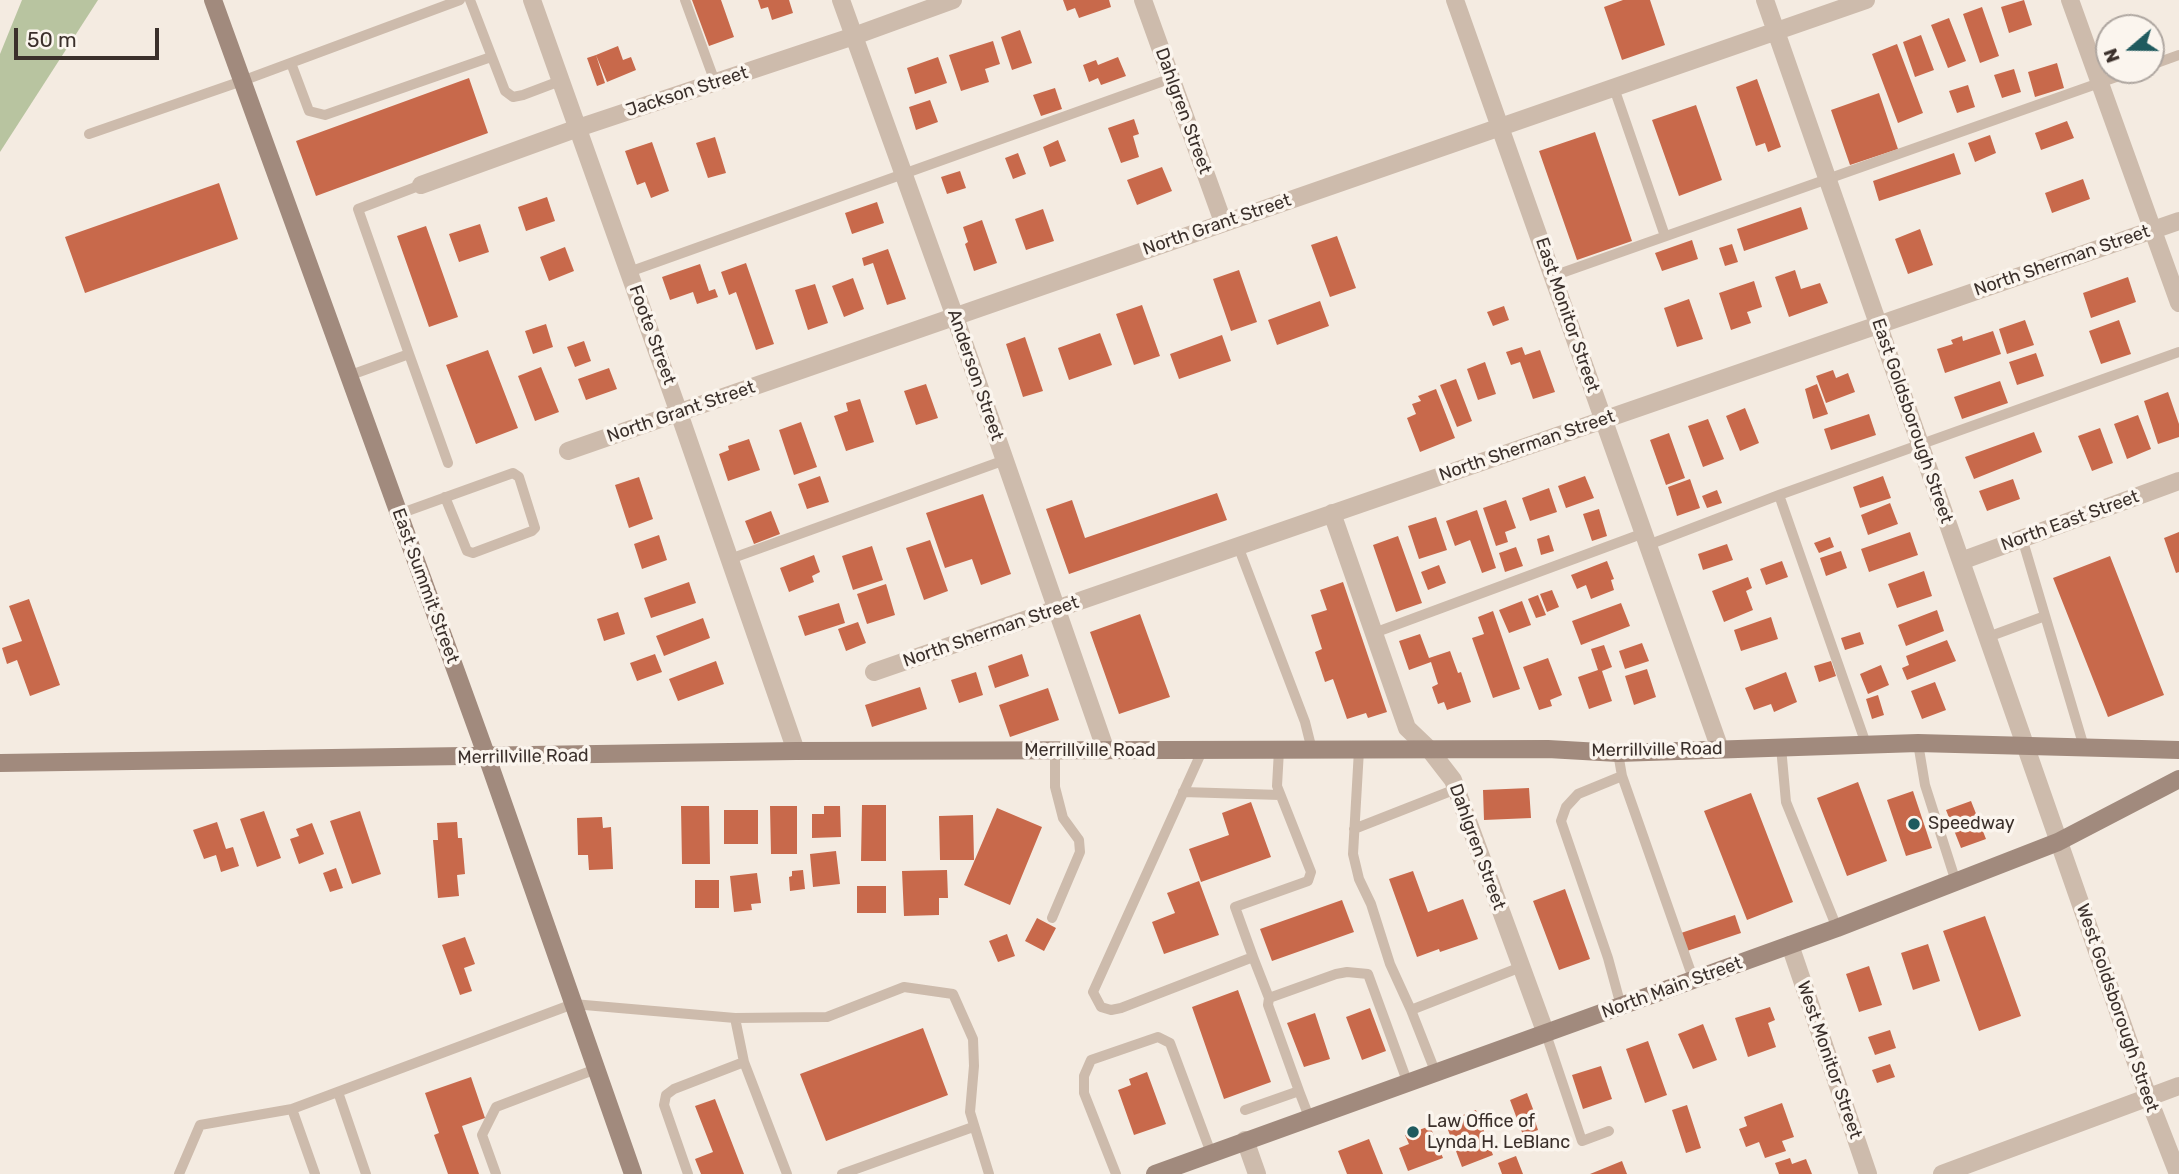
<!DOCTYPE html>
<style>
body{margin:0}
#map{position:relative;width:2179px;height:1174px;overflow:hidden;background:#f4ebe1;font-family:Rubik,sans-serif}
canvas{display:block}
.north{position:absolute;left:2095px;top:14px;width:70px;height:70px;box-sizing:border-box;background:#fbf5ee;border:2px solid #aea6a0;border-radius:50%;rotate:250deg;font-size:19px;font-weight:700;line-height:28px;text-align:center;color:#3b302b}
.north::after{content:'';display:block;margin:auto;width:24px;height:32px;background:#1f5a5e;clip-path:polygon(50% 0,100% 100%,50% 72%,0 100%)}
.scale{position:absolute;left:14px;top:28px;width:145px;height:32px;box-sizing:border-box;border:4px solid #3b302b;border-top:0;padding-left:9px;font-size:21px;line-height:24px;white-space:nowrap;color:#3b302b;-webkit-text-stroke:5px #fbf5ee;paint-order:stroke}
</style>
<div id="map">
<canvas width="2179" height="1174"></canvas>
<div class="north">N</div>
<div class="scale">50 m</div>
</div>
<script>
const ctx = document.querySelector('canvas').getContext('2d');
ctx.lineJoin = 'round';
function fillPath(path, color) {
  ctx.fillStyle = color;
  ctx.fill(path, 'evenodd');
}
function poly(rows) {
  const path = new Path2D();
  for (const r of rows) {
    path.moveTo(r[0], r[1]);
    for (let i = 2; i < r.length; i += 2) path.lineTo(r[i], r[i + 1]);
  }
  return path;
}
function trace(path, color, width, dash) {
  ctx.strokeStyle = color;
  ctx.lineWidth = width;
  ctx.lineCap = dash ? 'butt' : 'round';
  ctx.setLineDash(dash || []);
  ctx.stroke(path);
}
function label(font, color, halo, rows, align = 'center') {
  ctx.font = font + ' Rubik,sans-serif';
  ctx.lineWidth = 7;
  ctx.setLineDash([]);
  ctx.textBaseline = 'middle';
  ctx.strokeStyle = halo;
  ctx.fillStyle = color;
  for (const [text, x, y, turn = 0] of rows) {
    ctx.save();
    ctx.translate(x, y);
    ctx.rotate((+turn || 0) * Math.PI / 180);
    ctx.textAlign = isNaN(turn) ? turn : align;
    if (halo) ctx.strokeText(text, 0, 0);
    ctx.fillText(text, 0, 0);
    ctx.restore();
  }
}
fillPath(poly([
 [22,0,98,0,0,152,0,54]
]), '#b8c4a0');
fillPath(poly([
 [692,0,721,0,734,37,709,46],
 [758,0,789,0,793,13,772,20,768,7,761,9],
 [1063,0,1109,0,1111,7,1079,18,1075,8,1067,11],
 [1623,0,1650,0,1665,45,1622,60,1604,7],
 [2024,0,2032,25,2009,33,2001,7],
 [1982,7,1999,56,1980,63,1963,14],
 [1949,18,1966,61,1948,68,1931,25],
 [1020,30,1032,63,1012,70,1001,37],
 [1921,35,1934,70,1915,77,1903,42],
 [993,41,1000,64,985,69,989,82,961,91,949,55],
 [1897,44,1923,113,1898,123,1872,54],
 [618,46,623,60,631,57,636,70,607,82,596,55],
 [596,55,605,83,597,86,587,58],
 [938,57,947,83,915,94,907,68],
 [1118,57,1126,76,1101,85,1098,78,1089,82,1083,65,1096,60,1098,65],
 [2057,63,2064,88,2035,97,2028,72],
 [2014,69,2021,92,2002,98,1994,75],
 [469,78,488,133,316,196,296,141],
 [1757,79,1781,147,1768,152,1765,143,1756,146,1736,87],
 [1968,85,1975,107,1957,113,1949,91],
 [1055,88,1062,109,1041,116,1033,95],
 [1879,93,1898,149,1850,165,1831,110],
 [930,100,938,122,916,130,909,107],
 [1696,105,1722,180,1679,196,1652,120],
 [1134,119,1139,134,1133,136,1139,157,1121,163,1108,128],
 [2067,121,2074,138,2041,150,2035,133],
 [1595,132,1632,241,1577,260,1539,151],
 [1990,135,1996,153,1975,162,1968,143],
 [715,137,726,173,708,178,696,143],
 [1058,140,1066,161,1050,167,1043,147],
 [652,142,669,191,651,198,645,182,637,185,625,151],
 [1018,153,1026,174,1013,179,1005,158],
 [1954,153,1961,174,1879,201,1873,181],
 [1162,167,1172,191,1137,205,1127,180],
 [960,171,966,188,947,194,941,177],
 [2083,179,2090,199,2052,213,2045,193],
 [219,183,238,239,85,293,65,237],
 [547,197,555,221,526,231,518,207],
 [877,202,884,223,852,234,845,213],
 [1801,207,1808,229,1744,251,1737,229],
 [1043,209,1054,241,1026,250,1015,219],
 [982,220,997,263,974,271,965,244,968,242,963,227],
 [480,224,489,252,459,262,449,234],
 [426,226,458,317,429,327,397,236],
 [1920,229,1933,265,1908,274,1895,239],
 [1337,236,1356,288,1330,297,1311,245],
 [1692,240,1698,259,1662,271,1655,253],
 [1732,244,1738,262,1725,266,1719,248],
 [565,247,574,271,549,281,540,257],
 [888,249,906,299,887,305,873,263,864,266,862,258],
 [746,263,774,344,756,350,736,292,729,295,721,272],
 [700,264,709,291,715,289,718,297,697,304,693,292,670,300,662,277],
 [1239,270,1257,322,1231,331,1213,279],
 [1795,270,1801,289,1820,283,1828,303,1789,317,1775,277],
 [2128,277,2136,302,2091,318,2083,293],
 [853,278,864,309,844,317,832,286],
 [1754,281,1762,307,1747,312,1751,323,1731,330,1719,293],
 [815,284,828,323,808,330,795,290],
 [1689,299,1703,339,1677,347,1664,308],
 [1320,301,1329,326,1277,345,1268,320],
 [1142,305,1160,356,1134,365,1116,314],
 [1504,306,1509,320,1493,326,1487,312],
 [2025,320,2034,345,2007,354,1999,329],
 [2119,320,2131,354,2101,364,2089,331],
 [546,324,553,347,533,354,525,331],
 [1993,331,2001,354,1945,373,1937,349,1953,344,1951,340,1962,336,1963,341],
 [1100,333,1112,365,1069,380,1058,348],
 [1222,335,1231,361,1179,379,1170,354],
 [1025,337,1043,391,1023,397,1006,344],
 [584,341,591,361,575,367,567,347],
 [1522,347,1525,355,1540,350,1555,392,1533,399,1520,362,1511,365,1506,352],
 [488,350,518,428,476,444,446,365],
 [2036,353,2044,376,2017,385,2009,362],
 [1485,362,1496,394,1478,400,1467,369],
 [541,367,559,412,535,421,518,376],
 [609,368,617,389,586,400,578,379],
 [1833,370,1836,378,1848,373,1855,392,1826,403,1816,376],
 [1456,379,1472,421,1457,427,1440,385],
 [2000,381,2008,403,1962,419,1954,397],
 [926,384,938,418,916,425,904,391],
 [1817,384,1828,414,1813,419,1805,389],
 [1436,389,1455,438,1420,452,1407,418,1416,414,1412,404,1421,401,1418,396],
 [2168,392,2179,424,2179,437,2158,444,2144,401],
 [860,399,874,442,846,451,834,416,848,411,846,403],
 [1745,408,1759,443,1740,451,1726,416],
 [1869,414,1876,435,1831,450,1824,429],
 [2138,415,2151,449,2127,459,2114,424],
 [1708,419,1724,459,1703,467,1688,426],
 [801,422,817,467,794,475,779,430],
 [2100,428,2113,463,2092,471,2078,436],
 [2034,432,2042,452,1974,479,1965,457],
 [1669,433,1685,478,1666,485,1650,440],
 [749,439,760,470,728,481,719,454,729,450,728,446],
 [820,476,829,502,807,509,798,484],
 [1585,476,1594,498,1566,508,1558,486],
 [1883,476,1891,498,1860,508,1853,487],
 [639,477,653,519,629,528,615,485],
 [1690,479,1700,508,1677,516,1668,487],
 [2013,479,2020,499,1987,511,1979,491],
 [1549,488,1557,512,1530,521,1522,498],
 [1717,490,1722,503,1707,508,1702,496],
 [1217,493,1227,520,1069,574,1046,509,1072,500,1085,538],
 [983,494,1011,574,981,585,972,559,945,568,926,513],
 [1506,500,1516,528,1505,532,1508,542,1496,546,1483,508],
 [1890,503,1898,524,1868,535,1861,515],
 [1599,509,1607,536,1592,541,1583,514],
 [1477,510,1496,568,1482,573,1470,540,1455,546,1446,521],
 [771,511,780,534,754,544,745,521],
 [1436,517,1447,550,1419,559,1408,526],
 [1910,532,1918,555,1869,572,1861,549],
 [2179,532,2179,572,2176,573,2164,538],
 [659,535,667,560,642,569,634,544],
 [1549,535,1554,551,1541,555,1537,539],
 [1398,536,1422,603,1396,612,1373,545],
 [1830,537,1834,547,1819,553,1814,543],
 [930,540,948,591,924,600,906,548],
 [1727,544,1733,560,1703,570,1698,554],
 [872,546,883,580,853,590,842,556],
 [1516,547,1523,566,1505,572,1499,553],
 [1841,551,1847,568,1826,576,1820,558],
 [814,555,820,572,812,576,814,582,789,592,780,568],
 [2110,556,2164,695,2108,717,2053,578],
 [1607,561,1614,579,1611,580,1614,590,1591,599,1586,585,1577,589,1571,575],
 [1782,561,1788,577,1766,585,1760,569],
 [1439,565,1446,583,1428,590,1421,572],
 [1924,571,1932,596,1897,608,1888,584],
 [1748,577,1752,588,1746,591,1753,610,1724,622,1712,591],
 [689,582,696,603,651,618,644,598],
 [1343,582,1387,712,1368,718,1366,713,1347,719,1333,679,1325,682,1315,652,1322,649,1311,615,1327,610,1320,590],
 [886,584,895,615,867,624,857,594],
 [1552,590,1559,607,1547,612,1540,594],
 [1538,595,1546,615,1536,618,1528,599],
 [29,599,60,685,30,696,17,660,7,664,2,648,22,641,9,606],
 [1522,601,1531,625,1509,633,1499,610],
 [839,603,845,623,805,636,798,616],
 [1621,603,1630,626,1581,645,1572,621],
 [1937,610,1944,631,1906,646,1898,625],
 [1493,611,1520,689,1493,698,1472,638,1484,634,1478,617],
 [618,612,625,634,604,641,597,619],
 [1140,614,1170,697,1119,714,1090,632],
 [1771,617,1778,639,1741,651,1734,630],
 [703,618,710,638,664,656,656,636],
 [858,622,866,643,846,651,838,629],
 [1860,632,1864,644,1845,650,1841,638],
 [1420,634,1429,658,1450,651,1458,673,1461,672,1471,702,1447,710,1444,702,1438,704,1432,687,1438,684,1431,662,1409,670,1399,641],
 [1947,640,1956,661,1907,680,1902,668,1909,665,1906,656],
 [1642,643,1649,661,1625,669,1619,651],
 [1604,645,1612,667,1602,671,1612,701,1589,709,1578,677,1598,670,1591,649],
 [655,654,662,672,637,681,630,663],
 [1022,654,1029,676,995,688,988,666],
 [1548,658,1562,695,1550,700,1552,706,1539,710,1523,667],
 [716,661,724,684,678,701,669,679],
 [1831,661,1836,676,1819,682,1814,666],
 [1881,665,1889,685,1868,694,1860,674],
 [1647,669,1656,697,1634,705,1625,676],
 [976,672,983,695,959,703,951,680],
 [1786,672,1797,702,1774,712,1771,704,1754,710,1745,688],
 [1935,682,1946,710,1922,719,1911,691],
 [920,687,927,709,872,727,865,705],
 [1048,688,1059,720,1010,737,999,705],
 [1878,695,1884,715,1872,719,1866,699],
 [1858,782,1887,861,1847,876,1817,798],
 [1529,788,1531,818,1484,820,1483,790],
 [1913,791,1932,848,1906,856,1887,800],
 [1751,793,1793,902,1747,920,1704,811],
 [1971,801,1986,839,1961,848,1946,810],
 [1251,802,1271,857,1201,882,1189,849,1229,835,1222,813],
 [862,805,886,805,886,861,861,861],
 [681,806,709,806,710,864,682,864],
 [770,806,797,806,797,854,771,854],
 [824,806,840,806,841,837,812,838,812,814,824,814],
 [997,808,1042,827,1010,905,964,885],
 [724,810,758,810,758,844,724,844],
 [264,811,281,858,257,867,240,819],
 [360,811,381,874,352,884,330,821],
 [973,815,974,860,940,860,939,816],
 [602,817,603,828,611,827,613,869,589,870,588,855,578,855,577,818],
 [217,822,226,849,233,847,239,866,221,872,216,855,204,859,193,830],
 [457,822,458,838,462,838,465,874,457,875,459,896,438,898,433,840,438,840,437,823],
 [312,823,324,854,299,864,290,839,299,836,296,829],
 [836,851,840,884,813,887,810,854],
 [336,868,343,888,330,892,323,873],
 [803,870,805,889,790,891,789,877,792,876,792,871],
 [947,870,948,898,939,898,939,915,904,916,902,871],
 [1413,871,1428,912,1463,899,1478,939,1440,952,1439,949,1417,957,1389,879],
 [757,873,761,903,751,904,752,910,734,912,730,876],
 [695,880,719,880,719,908,695,908],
 [1199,881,1219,935,1164,954,1152,922,1175,913,1167,893],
 [857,886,886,886,886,913,857,913],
 [1565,889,1590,959,1559,970,1533,901],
 [1342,900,1354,932,1272,961,1260,929],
 [1735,915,1741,933,1687,951,1681,933],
 [1985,916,2021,1016,1979,1031,1943,931],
 [1037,918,1056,928,1044,951,1025,941],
 [1007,934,1015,956,998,962,989,941],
 [465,937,475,964,464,968,472,991,460,995,442,945],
 [1928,944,1940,981,1913,990,1901,953],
 [1869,966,1882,1005,1859,1012,1846,974],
 [1238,990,1271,1082,1224,1099,1192,1007],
 [1770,1007,1775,1020,1768,1023,1776,1047,1748,1057,1735,1018],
 [1370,1008,1386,1051,1362,1060,1346,1017],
 [1315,1013,1330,1059,1304,1067,1287,1023],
 [1703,1024,1717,1060,1693,1069,1678,1034],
 [923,1028,948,1095,826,1141,800,1074],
 [1890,1030,1896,1048,1875,1055,1868,1037],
 [1648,1041,1667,1095,1645,1103,1626,1049],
 [1890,1064,1895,1077,1877,1083,1872,1070],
 [1601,1066,1612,1099,1583,1109,1572,1075],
 [1147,1072,1166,1124,1134,1135,1118,1090,1131,1085,1129,1079],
 [471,1077,485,1118,462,1126,479,1174,448,1174,434,1135,439,1133,425,1093],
 [1527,1093,1536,1117,1534,1118,1538,1130,1523,1135,1510,1100],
 [715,1099,744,1174,701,1174,695,1159,713,1152,695,1106],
 [1782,1103,1794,1137,1782,1141,1786,1151,1765,1158,1759,1142,1746,1147,1739,1129,1747,1126,1744,1117],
 [1687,1105,1701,1148,1686,1153,1672,1110],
 [1476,1110,1493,1155,1462,1167,1445,1122],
 [1430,1126,1443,1158,1408,1171,1399,1148,1409,1144,1405,1135],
 [1369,1139,1383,1174,1347,1174,1338,1151],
 [1516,1156,1523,1174,1502,1174,1498,1163],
 [1790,1158,1792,1164,1806,1159,1812,1174,1779,1174,1775,1163],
 [1622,1161,1627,1174,1590,1174]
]), '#c8694b');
trace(poly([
 [470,0,505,91,513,97,523,95,560,81],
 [685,0,715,82],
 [291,63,309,111,325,115,491,57],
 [2151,65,2179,55],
 [1614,88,1665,236],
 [89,134,242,81,460,0],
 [629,272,1172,78],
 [1553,276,2136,70],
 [409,354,358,209,421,185],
 [348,376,409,354,448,463],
 [1779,495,1866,744],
 [399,514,513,473,519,477,535,528,532,531,473,553,467,551,445,497],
 [2022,538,2084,747],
 [1648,545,1779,495,2179,352],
 [1238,546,1305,722,1312,750],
 [730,559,1005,460],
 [1374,633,1644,533],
 [1988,637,2045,616],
 [1918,743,1925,785,1956,882],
 [1781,747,1786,802,1837,928],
 [1359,750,1353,854,1359,879,1371,904,1390,964,1411,1010],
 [1202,751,1093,992,1101,1007,1111,1010,1121,1008,1253,957,1269,998,1268,1005,1299,1091],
 [1618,753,1622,776,1694,981],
 [1183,792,1280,795],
 [1354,829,1456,789],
 [1052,918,1080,852,1079,840,1063,818,1055,787,1055,751],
 [1253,957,1235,907,1308,881,1311,872,1277,786,1279,750],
 [1269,998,1336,974,1347,972,1368,974,1407,1081],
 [1621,1006,1608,958,1561,821,1566,807,1578,794,1622,776],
 [735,1018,744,1062,787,1174],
 [1546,1034,1582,1141,1609,1131],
 [1435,1071,1411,1010,1521,967],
 [338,1092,366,1174],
 [292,1109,315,1174],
 [1245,1110,1299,1091,1309,1117],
 [179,1174,200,1125,292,1109,573,1004,735,1018,827,1017,904,987,953,994,973,1039,974,1066,970,1112,989,1174],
 [496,1174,482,1135,496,1107,596,1069],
 [688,1174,664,1105,666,1095,674,1089,744,1062],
 [842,1174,973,1127],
 [1116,1174,1084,1093,1084,1076,1091,1060,1158,1037,1170,1043,1211,1153]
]), '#cdbbac', 10);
trace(poly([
 [532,0,679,413,796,751],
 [841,0,955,317,1106,751],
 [1143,0,1223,222],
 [1455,0,1720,749],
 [1765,0,2148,1097,2178,1174],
 [2070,0,2179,303],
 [421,185,578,128,854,36,953,0],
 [568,451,1866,0],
 [1332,513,1407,728,1429,749,1453,780,1546,1034],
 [1961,561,2179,481],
 [874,672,2179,221],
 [1790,945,1868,1174],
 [1245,1140,1257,1174],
 [1942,1174,2179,1086]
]), '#cdbbac', 18);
trace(poly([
 [213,0,487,757,633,1174],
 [0,763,796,751,1548,749,1618,753,1918,743,2179,750],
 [1155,1174,1837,928,2058,842,2179,779]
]), '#a18a7d', 18);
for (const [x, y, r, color] of [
 [1914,824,7,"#1f5a5e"],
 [1413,1132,7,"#1f5a5e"]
]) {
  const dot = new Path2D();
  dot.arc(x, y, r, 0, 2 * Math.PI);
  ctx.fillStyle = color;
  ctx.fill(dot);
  trace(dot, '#fbf5ee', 2.5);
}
label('18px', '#3b302b', '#fbf5ee', [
 ["Jackson Street",687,92,-18],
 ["Dahlgren Street",1183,111,70],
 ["North Grant Street",1217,225,-19],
 ["North Sherman Street",2062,261,-19],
 ["East Monitor Street",1567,315,71],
 ["Foote Street",652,335,70],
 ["Anderson Street",975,375,71],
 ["North Grant Street",681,412,-19],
 ["East Goldsborough Street",1912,421,71],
 ["North Sherman Street",1527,446,-19],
 ["North East Street",2070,521,-20],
 ["East Summit Street",425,586,70],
 ["North Sherman Street",991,632,-19],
 ["Merrillville Road",1657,750,-1],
 ["Merrillville Road",1090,751],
 ["Merrillville Road",523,757,-1],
 ["Dahlgren Street",1477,847,70],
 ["North Main Street",1672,988,-20],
 ["West Goldsborough Street",2117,1008,71],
 ["West Monitor Street",1829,1060,71]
]);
label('18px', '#3b302b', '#fbf5ee', [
 ["Speedway",1928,824],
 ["Law Office of",1427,1122],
 ["Lynda H. LeBlanc",1427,1143]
], 'left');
</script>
